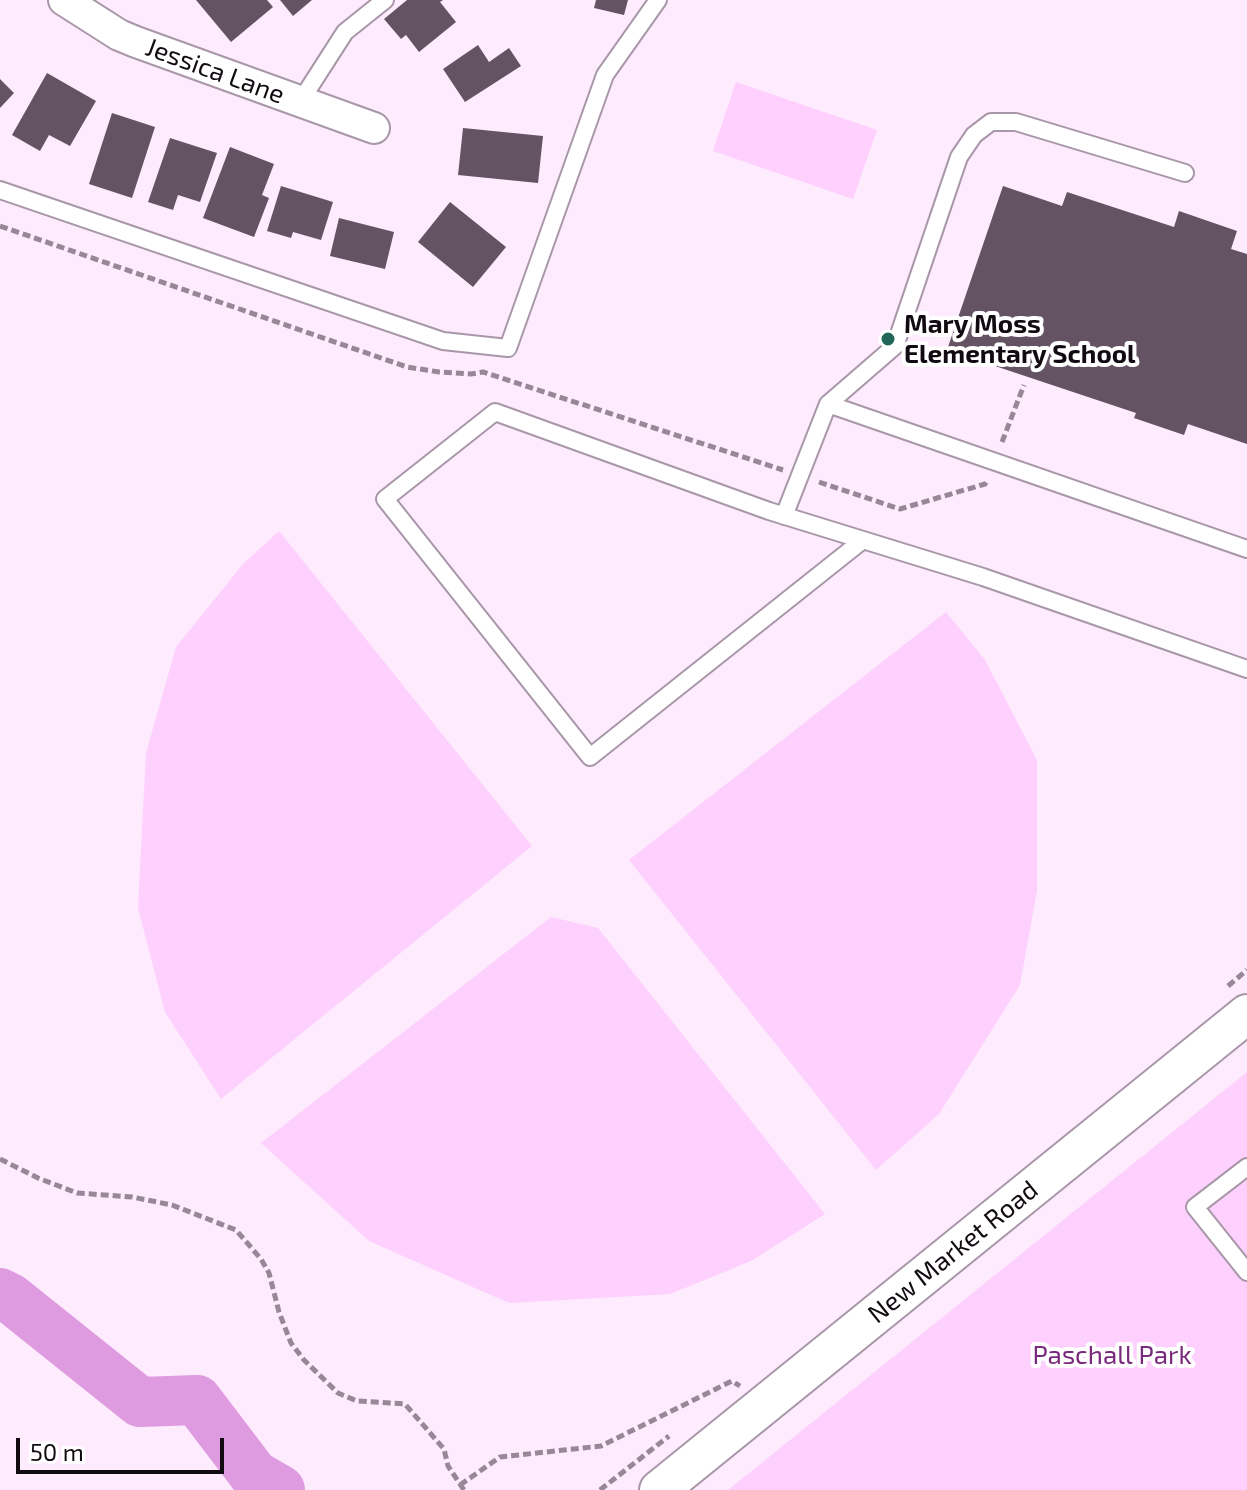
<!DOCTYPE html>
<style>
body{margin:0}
#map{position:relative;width:1247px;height:1490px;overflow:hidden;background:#feebfe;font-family:"Exo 2",sans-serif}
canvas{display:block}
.scale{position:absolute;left:16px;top:1438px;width:208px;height:36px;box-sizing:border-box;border:4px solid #110b11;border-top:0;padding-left:10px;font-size:24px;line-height:28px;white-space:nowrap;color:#110b11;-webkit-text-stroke:6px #fff;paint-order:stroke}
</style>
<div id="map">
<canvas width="1247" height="1490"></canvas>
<div class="scale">50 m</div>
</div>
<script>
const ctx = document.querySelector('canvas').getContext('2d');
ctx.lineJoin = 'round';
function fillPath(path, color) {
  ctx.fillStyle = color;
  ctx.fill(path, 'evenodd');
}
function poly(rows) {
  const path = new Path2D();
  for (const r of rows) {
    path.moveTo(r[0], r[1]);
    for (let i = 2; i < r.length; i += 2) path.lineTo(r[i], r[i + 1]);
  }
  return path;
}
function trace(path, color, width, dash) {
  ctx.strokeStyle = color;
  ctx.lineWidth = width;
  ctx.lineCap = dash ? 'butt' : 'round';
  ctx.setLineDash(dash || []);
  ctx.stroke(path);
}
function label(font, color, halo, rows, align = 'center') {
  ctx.font = font + ' "Exo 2",sans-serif';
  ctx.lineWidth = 8;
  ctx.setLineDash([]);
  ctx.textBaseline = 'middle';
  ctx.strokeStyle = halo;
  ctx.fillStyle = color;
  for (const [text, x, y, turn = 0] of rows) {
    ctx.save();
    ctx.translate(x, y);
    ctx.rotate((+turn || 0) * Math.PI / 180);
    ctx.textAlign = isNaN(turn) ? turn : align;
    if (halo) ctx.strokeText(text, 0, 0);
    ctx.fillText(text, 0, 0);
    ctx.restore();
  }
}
fillPath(poly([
 [736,82,877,130,853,199,713,151],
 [279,531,532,846,221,1099,165,1012,138,908,146,753,176,647,243,564],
 [946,612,985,660,1037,760,1037,890,1020,985,939,1114,876,1170,629,860],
 [551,917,598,928,825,1214,751,1261,670,1294,509,1303,369,1241,261,1143],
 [1247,1072,1247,1490,728,1490]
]), '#fed0fe');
trace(poly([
 [0,1293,10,1298,140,1402,197,1400,254,1475,280,1490]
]), '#df9be0', 50);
fillPath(poly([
 [196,0,267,0,273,7,231,42],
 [280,0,312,0,293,16],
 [407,0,443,0,440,2,456,22,419,52,406,35,401,39,384,19],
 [596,0,628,0,624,15,594,8],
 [478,45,489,62,509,48,521,66,465,102,443,69],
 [47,73,96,101,70,146,49,135,40,151,12,135],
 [0,79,14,93,0,108],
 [112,113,155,127,132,198,89,184],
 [463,128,543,136,538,183,458,175],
 [170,138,217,153,200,202,178,195,173,210,148,202],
 [230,147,274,164,262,195,269,198,254,237,203,218],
 [281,186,333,202,321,240,293,232,291,238,267,231],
 [1003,186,1062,206,1067,192,1174,227,1179,211,1237,231,1231,249,1247,254,1247,444,1188,424,1184,435,1134,418,1136,413,947,350],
 [450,202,506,247,473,287,418,242],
 [339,218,394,232,385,269,330,256]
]), '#635363');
const service = poly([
 [300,102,345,32,385,0],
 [0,190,443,341,508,348,605,75,658,0],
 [828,404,1247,549],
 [784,516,828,404,895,346,959,157,974,135,991,122,1016,122,1185,173],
 [863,540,590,757,385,499,495,412,769,511,863,540,983,577,1247,669],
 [1247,1167,1195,1207,1247,1272]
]);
const minor = poly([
 [64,0,119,35,136,42,374,128]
]);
const tertiary = poly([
 [659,1490,1247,1014]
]);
trace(service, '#a897a8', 20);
trace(minor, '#a897a8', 34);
trace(tertiary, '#a897a8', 42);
trace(poly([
 [0,226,407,367,439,372,471,374,483,372,783,470],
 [1002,442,1024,385],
 [819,482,900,509,985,484,987,481],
 [1228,986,1247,970],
 [0,1159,38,1178,77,1193,132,1197,172,1205,236,1230,261,1259,269,1273,279,1312,291,1343,304,1360,338,1393,357,1401,405,1404,444,1449,448,1466,464,1490],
 [460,1485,500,1457,601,1446,732,1381,740,1386],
 [600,1490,669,1436]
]), '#968896', 5, [8, 4]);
trace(service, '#fff', 16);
trace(minor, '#fff', 30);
trace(tertiary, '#fff', 38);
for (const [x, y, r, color] of [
 [888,339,8,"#226657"]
]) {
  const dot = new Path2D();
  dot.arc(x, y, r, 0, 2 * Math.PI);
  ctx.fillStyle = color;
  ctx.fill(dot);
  trace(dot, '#fff', 3);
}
label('26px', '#110b11', '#fff', [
 ["Jessica Lane",215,71,20],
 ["New Market Road",953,1252,-39]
]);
label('bold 26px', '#110b11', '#fff', [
 ["Mary Moss",904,324],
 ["Elementary School",904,354]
], 'left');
label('26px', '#78297b', '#fff', [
 ["Paschall Park",1112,1355]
]);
</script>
